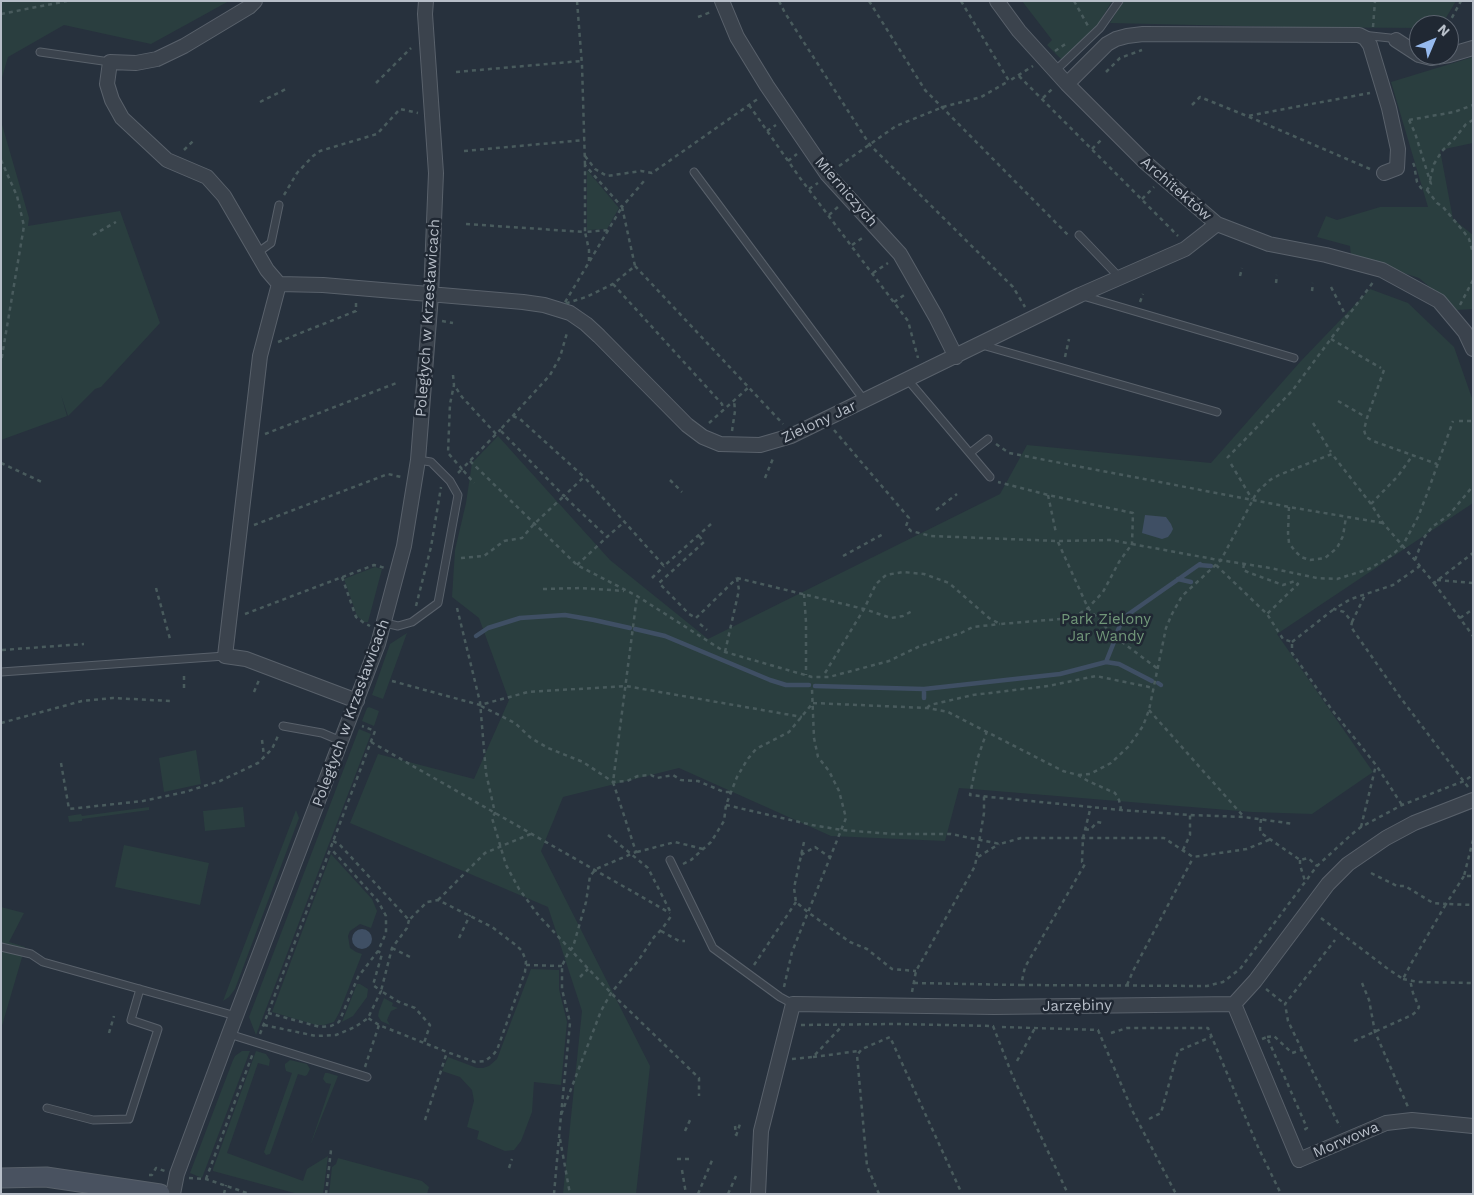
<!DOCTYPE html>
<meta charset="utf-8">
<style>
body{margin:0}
#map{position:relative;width:1474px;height:1195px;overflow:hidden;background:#27313d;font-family:"Work Sans",sans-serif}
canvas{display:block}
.frame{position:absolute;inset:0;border:2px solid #b7bec8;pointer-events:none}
.north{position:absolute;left:1409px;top:15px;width:50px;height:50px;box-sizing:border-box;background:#202833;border:1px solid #5c646f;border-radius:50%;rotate:45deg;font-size:14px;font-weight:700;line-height:20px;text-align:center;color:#b7bec8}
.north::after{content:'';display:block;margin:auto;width:18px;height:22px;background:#96baee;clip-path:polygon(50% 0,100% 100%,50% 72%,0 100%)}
</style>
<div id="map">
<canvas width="1474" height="1195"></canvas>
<div class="frame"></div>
<div class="north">N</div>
</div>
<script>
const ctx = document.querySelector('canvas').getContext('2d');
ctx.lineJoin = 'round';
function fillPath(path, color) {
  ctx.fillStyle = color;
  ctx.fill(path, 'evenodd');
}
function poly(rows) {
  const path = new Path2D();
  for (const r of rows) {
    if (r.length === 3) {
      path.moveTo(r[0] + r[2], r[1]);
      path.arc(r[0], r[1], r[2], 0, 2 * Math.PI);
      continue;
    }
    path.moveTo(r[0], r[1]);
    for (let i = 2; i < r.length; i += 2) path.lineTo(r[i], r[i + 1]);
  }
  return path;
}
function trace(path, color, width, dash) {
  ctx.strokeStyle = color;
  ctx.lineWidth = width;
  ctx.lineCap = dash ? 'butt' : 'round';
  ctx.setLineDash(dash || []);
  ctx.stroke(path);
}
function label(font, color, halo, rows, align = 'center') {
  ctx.font = font + ' "Work Sans",sans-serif';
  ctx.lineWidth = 5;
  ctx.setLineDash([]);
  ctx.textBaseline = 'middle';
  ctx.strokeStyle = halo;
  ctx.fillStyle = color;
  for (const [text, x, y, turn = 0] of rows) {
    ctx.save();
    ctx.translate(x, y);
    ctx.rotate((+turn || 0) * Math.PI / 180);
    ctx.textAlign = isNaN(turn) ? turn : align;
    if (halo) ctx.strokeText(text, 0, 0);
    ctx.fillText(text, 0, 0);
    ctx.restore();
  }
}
fillPath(poly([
 [1,1,229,1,151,44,64,25,8,57,1,81],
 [1022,1,1112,1,1099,23,1062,60,1047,45,1052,40],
 [1123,1,1456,1,1444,21,1437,25,1419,25,1419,28,1283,27,1110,23],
 [1473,57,1473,143,1440,150,1453,219,1473,235,1473,309,1457,310,1419,278,1351,256,1350,246,1317,237,1326,216,1337,220,1380,207,1428,207,1391,82],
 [1,121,29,218,28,226,120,211,160,323,101,387,95,389,68,416,61,395,67,416,1,440],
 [587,170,619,208,607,229,587,230],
 [1370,289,1408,303,1454,347,1473,401,1473,503,1277,634,1373,772,1312,814,1252,812,959,788,945,841,831,836,679,768,563,797,541,851,650,1066,636,1194,563,1194,582,1011,548,907,350,823,378,754,474,779,509,700,479,618,452,597,455,550,466,503,472,463,498,436,610,560,708,639,1000,494,1027,445,1211,463,1300,362],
 [375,567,382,569,368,622,364,622,357,616,344,579],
 [407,633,383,699,372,695,390,644],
 [369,707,379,711,374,726,362,721,367,708],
 [359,729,371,734,256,1035,249,1017],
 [196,750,201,784,164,792,159,758],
 [149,807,149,810,82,819,82,821,69,822,68,816,81,814,82,816],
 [243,807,245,827,205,831,203,811],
 [296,810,299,818,235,989,229,997,223,1001],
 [124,845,209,863,200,905,115,887],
 [331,854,372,899,377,911,371,928,360,924,350,931,348,936,350,948,356,952,362,954,339,1013,334,1022,324,1025,316,1025,272,1012],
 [1,907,24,913,9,942,25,947,1,1029],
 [531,969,559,970,559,989,567,1022,561,1085,534,1082,532,1112,521,1141,514,1150,505,1151,477,1139,479,1131,467,1127,474,1101,472,1090,460,1077,442,1071,448,1057,477,1068,483,1068,489,1066,497,1059],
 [357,984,360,984,368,989,367,997,353,1016,342,1022],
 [384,998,393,1003,392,1006,398,1008,391,1011,387,1020,390,1025,381,1021,378,1016,379,1011],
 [242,1051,250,1051,202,1178,190,1173,233,1060,235,1056],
 [256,1051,266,1054,270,1060,269,1065,269,1066,258,1063,227,1153,303,1181,307,1169,328,1156,323,1194,298,1194,213,1171,213,1169],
 [290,1060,307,1064,310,1069,307,1075,305,1076,298,1074,270,1154,266,1155,264,1152,292,1073,286,1071,285,1067,285,1064],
 [325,1073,328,1073,338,1076,310,1146,331,1084,326,1083,323,1079],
 [338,1158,422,1181,429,1187,427,1194,329,1194,332,1167,336,1164]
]), '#2a3e3f');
fillPath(poly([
 [1145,515,1166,517,1171,524,1173,529,1171,533,1168,537,1162,539,1142,533],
 [362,939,10]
]), '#3f4f64');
trace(poly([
 [1199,565,1211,566],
 [1178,579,1191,582],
 [635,629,665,636,770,680,786,685,809,685],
 [1116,635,1123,618,1200,564],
 [476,636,488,628,520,618,565,615,594,620,630,628],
 [1106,662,1114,642],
 [1158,683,1161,685],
 [815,686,924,689,1060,674,1106,662,1119,664,1152,681],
 [924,689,924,698]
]), '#3f4f64', 4.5);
const lane = poly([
 [1362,35,1390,38,1396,40],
 [40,52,110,62],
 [1055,71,1100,28,1119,1],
 [694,172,864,400],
 [1079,235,1119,277],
 [257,253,271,243,279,205],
 [1083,296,1294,358],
 [982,345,1217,412],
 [908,380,990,477],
 [970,453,988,439],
 [385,623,398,626,412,622,438,603,458,495,450,481,431,462,418,460],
 [1,672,225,656],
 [283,726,322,733,341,741],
 [670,860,713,948,780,997,793,1004],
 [1,947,31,954,43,962,236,1016],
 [229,1034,367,1077],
 [47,1108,93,1120,129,1119,158,1029,131,1020,140,989]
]);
const street = poly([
 [255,1,249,7,184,46,157,59,136,63,110,62,107,84,112,100,122,118,167,160,207,177,224,196,267,270,279,284,323,285,523,302,544,305,570,313,586,324,599,336,687,425,703,437,720,444,760,445,791,436,1080,295,1185,249,1217,224],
 [722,1,737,37,767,86,827,174,900,254,936,317,956,357],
 [997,1,1019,31,1067,84,1146,163,1217,224,1269,244,1326,255,1382,270,1439,301,1465,332,1473,349],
 [1396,40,1419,55],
 [1419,55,1431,58,1449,55],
 [1449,55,1473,48],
 [1067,84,1107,44,1116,39,1127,36,1143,34,1359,35,1365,38,1370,45,1389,108,1398,149,1397,168,1384,173],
 [279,284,260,356,225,656,246,659,357,701],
 [1234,1004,1299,1160,1386,1123,1412,1120,1473,1126],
 [173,1194,177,1174,229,1034,378,644,404,546,418,460,431,295,436,173,425,14,426,1],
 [758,1194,761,1131,793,1004,994,1007,1234,1004,1255,981,1328,884,1348,864,1386,838,1414,823,1473,800]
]);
const secondary = poly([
 [1,1178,46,1177,160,1194]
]);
trace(lane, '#59616b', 9);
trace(street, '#59616b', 16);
trace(secondary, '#59616b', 21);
trace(poly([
 [577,1,582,65,585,165],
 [779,1,785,13,870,145,1013,287,1025,307],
 [869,1,925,90,1068,235],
 [961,1,1009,81,1033,66],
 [1074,1,1088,26],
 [1,14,67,1],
 [698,17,711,12],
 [1448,25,1461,1],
 [1373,27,1375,1],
 [1412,32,1419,32],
 [1055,51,1067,43],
 [456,72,581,61],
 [1106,72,1120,58,1142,50],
 [1019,76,1178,236],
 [376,83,411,48],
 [1043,98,1053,88],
 [260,102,286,89],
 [749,105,800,178,908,321,918,358],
 [1192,105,1200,97,1247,116],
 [1409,120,1415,133,1431,184,1427,190,1421,188,1417,182,1414,165,1413,163,1410,164],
 [1409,120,1454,112,1473,105],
 [767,131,776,125],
 [1092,149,1103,138],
 [184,150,193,141],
 [464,151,585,140],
 [585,156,595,169,607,176,641,171,652,173,759,98],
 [1,160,17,196,24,226,1,362],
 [788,161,797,154],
 [839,166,896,126,943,107,981,97,1009,81],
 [1370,169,1247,116,1370,93],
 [1430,180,1434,164,1442,151,1455,138,1466,124,1473,120],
 [809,189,818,183],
 [1427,190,1437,203,1443,207,1464,232,1469,239,1473,253],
 [284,195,297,173,313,156,320,151,377,134,400,109,418,113],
 [1142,199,1154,187],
 [622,207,635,266,613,284,586,297,564,304,622,207],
 [829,215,839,206],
 [466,224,585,232,585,165,622,207,644,181],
 [93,235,116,222],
 [852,245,865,236],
 [589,261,589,250,585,232,609,230],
 [635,266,783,424],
 [873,273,888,263],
 [1240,276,1242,268],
 [1276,283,1277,275],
 [613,284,722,404,723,411],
 [1331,287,1347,318],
 [1312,291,1313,283],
 [894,302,907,293],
 [1140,302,1143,294],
 [1460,305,1473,280],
 [442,321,453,323],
 [1331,339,1381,368],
 [278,342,356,311,356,301],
 [1065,357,1069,339],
 [1384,370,1367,418,1364,430,1366,437,1373,441,1437,464],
 [453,375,454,385,450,404,448,453,462,469,500,430,496,434,462,397,454,385],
 [1338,401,1364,416],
 [513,416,520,419,584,477,564,496,500,430,550,375,560,357,567,333],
 [1459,421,1473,421],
 [709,423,749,387],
 [1313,423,1331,452],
 [834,430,909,518,906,526,911,531,931,536,1058,541,1111,540,1132,544,1133,513,1048,495,998,482],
 [732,431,735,411,734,400],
 [265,434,399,382],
 [996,444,1009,453,1289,507,1383,523],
 [1227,458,1292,391,1374,281],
 [470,461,577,565,637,596,725,652,812,677,829,677,889,661,918,647,961,633,973,627,1000,624],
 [1,463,44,483],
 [1231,464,1252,499],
 [458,473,462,469,474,483],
 [765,478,774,456],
 [586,479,664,566,711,524],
 [670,480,682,492],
 [1048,495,1056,533],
 [1371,504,1398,476,1413,455],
 [1289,507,1288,533,1289,543,1295,551,1301,557,1310,560,1325,558,1337,548,1343,536,1346,517],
 [936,510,957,494],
 [254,525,388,474,401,477],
 [1472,529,1473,529],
 [699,536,704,542,659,583,689,614,696,618,737,578],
 [1058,542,1088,608,1114,636,1158,669],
 [843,556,885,533],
 [461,558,484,556,504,541,522,538,534,524,564,496,607,537,624,522],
 [1415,560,1423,539,1432,527,1449,515,1473,486],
 [1244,564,1243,570,1250,573,1283,585,1295,581,1298,584,1267,614],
 [577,565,607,537],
 [1216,565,1267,614,1283,639,1292,642,1292,653,1304,670,1332,710,1376,765,1402,805],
 [342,577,356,617,364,623,370,626],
 [652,578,664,566],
 [737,578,864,609,891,618,903,616,914,610],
 [1437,580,1473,583],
 [1434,583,1473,636],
 [156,588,170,639],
 [543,589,581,588,624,591],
 [804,594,806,622,806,675],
 [416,606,431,547,441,487],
 [457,608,480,702,486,773,495,813,492,818,506,865,519,889,539,916,611,993,699,1078,699,1096],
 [245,614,374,565,385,568],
 [1460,618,1473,609],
 [1352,622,1365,595],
 [700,624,707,630],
 [1292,642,1334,609],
 [2,650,84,644],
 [725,652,739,590,737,578],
 [825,673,864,609,876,584,886,575,903,572,924,574,949,583,989,618,1000,624,1073,618,1088,608,1103,592,1119,562,1132,544,1213,559,1270,568,1317,578,1337,579,1369,569,1392,555,1403,545,1418,517,1427,494,1453,421],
 [184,676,184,689],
 [392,681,480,705,528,692,626,686,802,717],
 [254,692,259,680],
 [813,703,927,708,948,712,1063,771,1078,775,1088,781,1115,793,1119,800,1121,809],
 [481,706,515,723,531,738,548,748,583,762,613,782,627,781,638,776,651,775,657,778,673,775,681,780,698,781,724,792,732,792],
 [927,708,930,705,973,695,1048,686,1096,676,1154,688],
 [1149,710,1244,817],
 [1,723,82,701,113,698,170,701],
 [987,731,977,760,970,795,1121,810,1190,815,1244,817,1294,824],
 [262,740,264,756],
 [371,742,670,913],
 [61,763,69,809,143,801,185,792,220,781,258,763,272,749,278,736],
 [1078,775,1090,774,1111,763,1129,746,1143,726,1149,710,1166,628,1172,614,1182,596,1221,560,1257,492,1270,480,1279,475,1332,454,1371,504,1383,523,1420,566],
 [1468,787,1400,697,1351,627,1352,622,1344,612,1334,609,1351,599,1393,585,1420,566,1434,583,1473,553],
 [726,805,812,825,842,830,892,834,951,834,1000,844,1021,838,1164,838,1193,857,1247,849,1271,839],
 [1261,819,1260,829,1261,833,1300,860,1308,858,1317,866],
 [1361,827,1376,765],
 [1085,829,1090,830,1097,822,1103,823],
 [608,835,648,868,670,911],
 [1473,840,1464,876,1473,876],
 [333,841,339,844,409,920,427,902,438,900,492,927,517,946,522,951,526,961,525,972,497,1050,493,1055,485,1061,475,1062,447,1052,379,1025,368,1018],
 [804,842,794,888,796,902,809,913,850,942,867,949,892,969,916,971],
 [1183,850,1190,835,1190,815],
 [637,852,675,842,703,849],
 [801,855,815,847,831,858],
 [978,857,999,844],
 [1300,860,1300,865,1305,881],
 [683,864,691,860,711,842,724,821,726,805,737,777,747,760,756,749,789,732,812,704],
 [1371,873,1397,886,1405,886,1433,903,1446,904,1464,876],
 [438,900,485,853,533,833],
 [1321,918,1388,969,1403,979,1412,962,1446,904,1473,905],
 [409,920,407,928,392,948,381,991,399,1002,415,1008,430,1025,424,1043],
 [661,931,679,941,685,941],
 [459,938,470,915],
 [392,948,412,958],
 [526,965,562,966],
 [754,965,796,902],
 [580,977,588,969],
 [1403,979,1418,982,1473,983],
 [914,983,1021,985,1025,967,1085,864,1082,862,1083,838,1091,806],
 [1362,983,1369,1000,1375,1032,1408,1107],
 [1021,985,1207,986,1223,982,1240,969,1317,866,1352,834,1361,827,1402,805,1464,781,1473,775],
 [1127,985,1133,971,1193,858],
 [784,987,792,952,846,818,839,791,829,771,818,757,814,738,812,689],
 [1266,989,1285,1004],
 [912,992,916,971,975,866,984,813,984,795],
 [268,1013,320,1027,331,1026,339,1022,358,977,378,951,386,933,386,916,378,901,333,851,330,850],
 [264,1025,316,1036,336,1035,355,1027,368,1018,381,991,373,985,382,954,378,951],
 [801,1025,895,1024,993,1026,1013,1077,1068,1194],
 [1002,1027,1098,1030,1133,1112,1176,1194],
 [109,1033,114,1016],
 [1111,1033,1127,1028,1208,1028,1258,1147,1281,1194],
 [260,1034,375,731,362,726],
 [1267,1037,1274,1036,1292,1053,1302,1050,1340,1127],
 [1262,1039,1267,1037,1307,1128,1301,1132],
 [1354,1041,1412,1015,1417,1011,1419,1007,1413,993,1410,980],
 [1302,1050,1288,1021,1285,1004,1335,940],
 [813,1057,859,1051],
 [792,1059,813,1057,844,1024],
 [1017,1061,1035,1028],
 [365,1067,379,1025],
 [561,1115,570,1023,562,989,562,966,568,953,573,947,586,902,590,876,596,869,636,852,613,782,637,596],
 [1149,1119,1161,1113,1178,1051,1211,1037],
 [425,1120,447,1052],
 [735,1126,736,1135],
 [685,1131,691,1118],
 [736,1136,740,1124],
 [560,1139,570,1194],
 [677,1159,691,1159],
 [509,1168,512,1159],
 [682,1170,686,1194],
 [149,1175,152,1175,156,1168,165,1171],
 [189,1178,206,1179,250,1194],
 [206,1179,253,1053],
 [224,1194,226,1185],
 [326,1194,331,1150],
 [554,1194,561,1115,601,1011,611,993,638,961,654,937,662,929,672,915],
 [698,1194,713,1158],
 [728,1194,736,1176],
 [879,1194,867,1166,857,1055,862,1049,890,1037,962,1194]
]), '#495b5d', 2.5, [4, 4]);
trace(lane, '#3b434d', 7);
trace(street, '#3b434d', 14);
trace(secondary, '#495260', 19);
label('15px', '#b7bec8', '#202833', [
 ["Architektów",1176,189,41],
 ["Mierniczych",846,192,49],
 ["Poległych w Krzesławicach",428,318,-86],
 ["Zielony Jar",819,422,-25],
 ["Poległych w Krzesławicach",351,713,-70],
 ["Jarzębiny",1077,1006,-1],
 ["Morwowa",1346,1140,-23]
]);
label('15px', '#719779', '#202833', [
 ["Park Zielony",1106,620],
 ["Jar Wandy",1106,637]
]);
</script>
